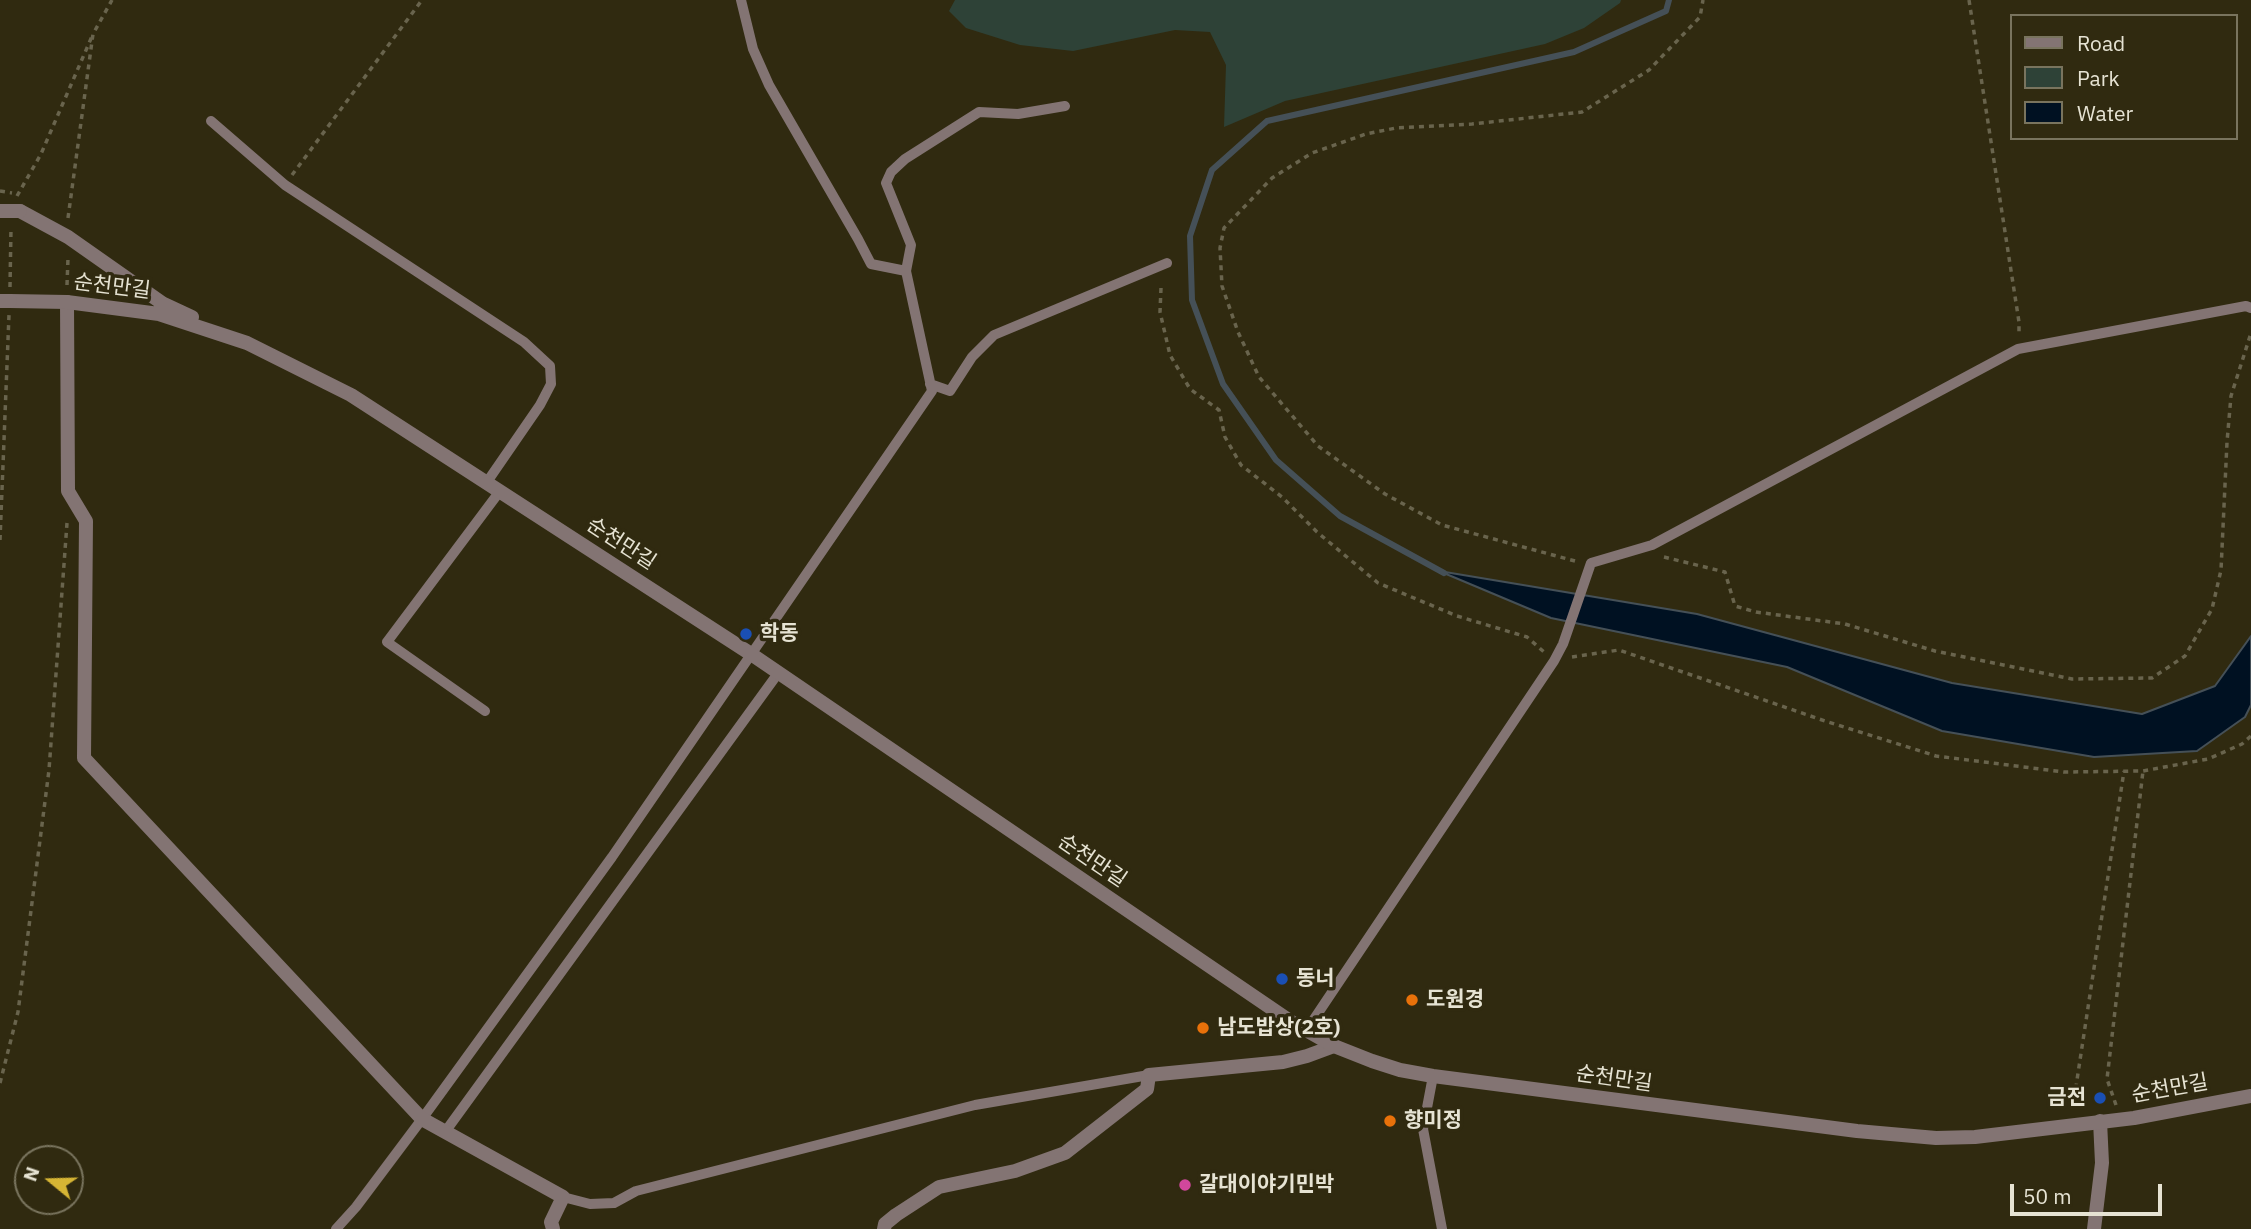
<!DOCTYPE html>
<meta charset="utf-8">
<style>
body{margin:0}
#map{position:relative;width:2251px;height:1229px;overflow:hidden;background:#302a10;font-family:"IBM Plex Sans",sans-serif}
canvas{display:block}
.legend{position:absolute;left:2010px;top:14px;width:228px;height:126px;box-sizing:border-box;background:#302a10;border:2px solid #79745e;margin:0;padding:9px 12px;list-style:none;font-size:21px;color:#e6e3d3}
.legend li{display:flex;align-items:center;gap:14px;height:35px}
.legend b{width:35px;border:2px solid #79745e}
.north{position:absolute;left:14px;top:1145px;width:70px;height:70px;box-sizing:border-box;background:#302a10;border:2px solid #79745e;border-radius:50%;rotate:289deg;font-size:19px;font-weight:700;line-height:28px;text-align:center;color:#e6e3d3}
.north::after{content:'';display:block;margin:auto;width:24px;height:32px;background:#d6b534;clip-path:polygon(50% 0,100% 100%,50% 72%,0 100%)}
.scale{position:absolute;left:2010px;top:1184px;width:152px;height:32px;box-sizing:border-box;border:4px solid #e6e3d3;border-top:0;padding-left:9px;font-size:21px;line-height:24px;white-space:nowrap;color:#e6e3d3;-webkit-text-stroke:5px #302a10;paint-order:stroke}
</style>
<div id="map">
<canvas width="2251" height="1229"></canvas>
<ul class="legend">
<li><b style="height:9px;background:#837473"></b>Road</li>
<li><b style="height:19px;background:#2e4237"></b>Park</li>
<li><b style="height:19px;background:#012"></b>Water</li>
</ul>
<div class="north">N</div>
<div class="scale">50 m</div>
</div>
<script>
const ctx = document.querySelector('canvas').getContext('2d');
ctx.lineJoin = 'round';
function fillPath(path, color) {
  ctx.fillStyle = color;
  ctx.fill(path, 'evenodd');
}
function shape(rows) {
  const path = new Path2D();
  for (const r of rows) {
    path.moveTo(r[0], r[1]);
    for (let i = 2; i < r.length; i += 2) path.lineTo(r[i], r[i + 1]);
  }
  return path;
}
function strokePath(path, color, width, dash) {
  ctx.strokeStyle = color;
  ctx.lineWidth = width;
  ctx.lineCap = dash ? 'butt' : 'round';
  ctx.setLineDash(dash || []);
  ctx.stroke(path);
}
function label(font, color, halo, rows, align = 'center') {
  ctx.font = font + ' "IBM Plex Sans","Noto Sans KR",sans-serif';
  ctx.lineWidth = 7;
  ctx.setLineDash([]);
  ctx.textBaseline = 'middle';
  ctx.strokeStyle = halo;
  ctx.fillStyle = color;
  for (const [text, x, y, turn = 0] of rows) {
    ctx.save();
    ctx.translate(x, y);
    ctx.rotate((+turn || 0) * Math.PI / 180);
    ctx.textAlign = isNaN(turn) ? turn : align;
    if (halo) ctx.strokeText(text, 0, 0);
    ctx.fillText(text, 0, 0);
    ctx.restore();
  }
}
fillPath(shape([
 [955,0,1621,0,1620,3,1584,28,1545,44,1285,101,1224,127,1226,65,1210,32,1175,30,1073,51,1020,45,966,28,949,11]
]), '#2e4237');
const water = shape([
 [1439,571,1697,614,1952,683,2142,714,2215,686,2251,636,2251,705,2245,717,2197,751,2094,757,1942,731,1787,667,1551,618,1439,571]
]);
fillPath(water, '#012');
strokePath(water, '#455057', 2);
strokePath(shape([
 [1444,573,1340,516,1276,460,1223,384,1192,300,1190,236,1212,170,1267,121,1574,52,1666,11,1669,0]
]), '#455057', 6);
strokePath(shape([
 [1969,0,2019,322,2019,333],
 [292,175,422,0],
 [0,191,12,193],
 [17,196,41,154,93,34],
 [68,218,93,34,112,0],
 [67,285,68,258],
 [10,287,11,228],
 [1161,288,1160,312,1170,355,1190,389,1219,410,1225,437,1241,465,1282,497,1317,532,1378,583,1457,616,1527,637,1544,652],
 [0,540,9,315],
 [1664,557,1725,572,1735,606,1756,612,1845,624,1935,651,2072,679,2152,678,2185,656,2212,609,2221,570,2227,442,2231,396,2251,333],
 [1575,561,1442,525,1385,494,1318,446,1259,377,1238,332,1222,286,1220,248,1224,228,1272,178,1312,153,1366,134,1396,128,1472,124,1582,112,1649,70,1700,17,1703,0],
 [1572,657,1619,650,1825,721,1936,756,2064,772,2143,771,2208,759,2242,744,2251,736],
 [0,1083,18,1012,49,770,67,523],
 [2116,1105,2107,1079,2143,771],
 [2078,1108,2075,1093,2124,771]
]), '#69644d', 3.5, [5, 5]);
strokePath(shape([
 [211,121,285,185,524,342,550,366,551,384,540,405,487,482],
 [906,271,911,245,886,183,891,172,905,159,979,112,1018,114,1065,106],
 [930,384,950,391,972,357,994,335,1167,263],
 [485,711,387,642,500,491],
 [1306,1031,1554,661,1563,644,1591,563,1652,545,2018,349,2246,306,2251,308],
 [1433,1076,1423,1129,1442,1229],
 [445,1132,779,672],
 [563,1197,590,1204,614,1203,636,1191,975,1105,1149,1075],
 [336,1229,356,1207,422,1119,612,857,932,391,906,271,871,264,858,239,769,85,753,49,741,0]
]), '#837473', 10);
strokePath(shape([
 [67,302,68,491,86,521,84,758,422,1119,563,1197,551,1222,553,1229],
 [884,1229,885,1224,896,1215,939,1187,1015,1171,1065,1153,1147,1089,1149,1075,1283,1062,1307,1056,1334,1046],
 [2094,1229,2102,1163,2100,1121]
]), '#837473', 14);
strokePath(shape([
 [20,211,68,237,162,303,192,317],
 [10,301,67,302,159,314,247,343,351,395,751,654,1290,1021,1334,1046,1372,1061,1400,1070,1433,1076,1857,1131,1936,1138,1975,1137,2134,1118,2251,1096]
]), '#837473', 14);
strokePath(shape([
 [0,211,20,211],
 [0,301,10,301]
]), '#837473', 14);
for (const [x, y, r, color] of [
 [746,634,7,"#1a4fb4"],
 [1282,979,7,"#1a4fb4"],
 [1412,1000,7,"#e8710a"],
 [1203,1028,7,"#e8710a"],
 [2100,1098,7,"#1a4fb4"],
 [1390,1121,7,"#e8710a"],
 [1185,1185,7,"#d1479c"]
]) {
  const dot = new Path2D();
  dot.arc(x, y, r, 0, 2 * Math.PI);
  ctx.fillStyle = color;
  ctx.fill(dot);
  strokePath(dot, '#302a10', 2.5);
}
label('21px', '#e6e3d3', '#302a10', [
 ["순천만길",112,287,7],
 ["순천만길",621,544,33],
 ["순천만길",1092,861,34],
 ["순천만길",1614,1079,8],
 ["순천만길",2170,1089,-10]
]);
label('bold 21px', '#e6e3d3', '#302a10', [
 ["학동",760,634],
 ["동너",1296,979],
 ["도원경",1426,1000],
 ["남도밥상(2호)",1217,1028],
 ["금전",2086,1098,"right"],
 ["향미정",1404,1121],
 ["갈대이야기민박",1199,1185]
], 'left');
</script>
